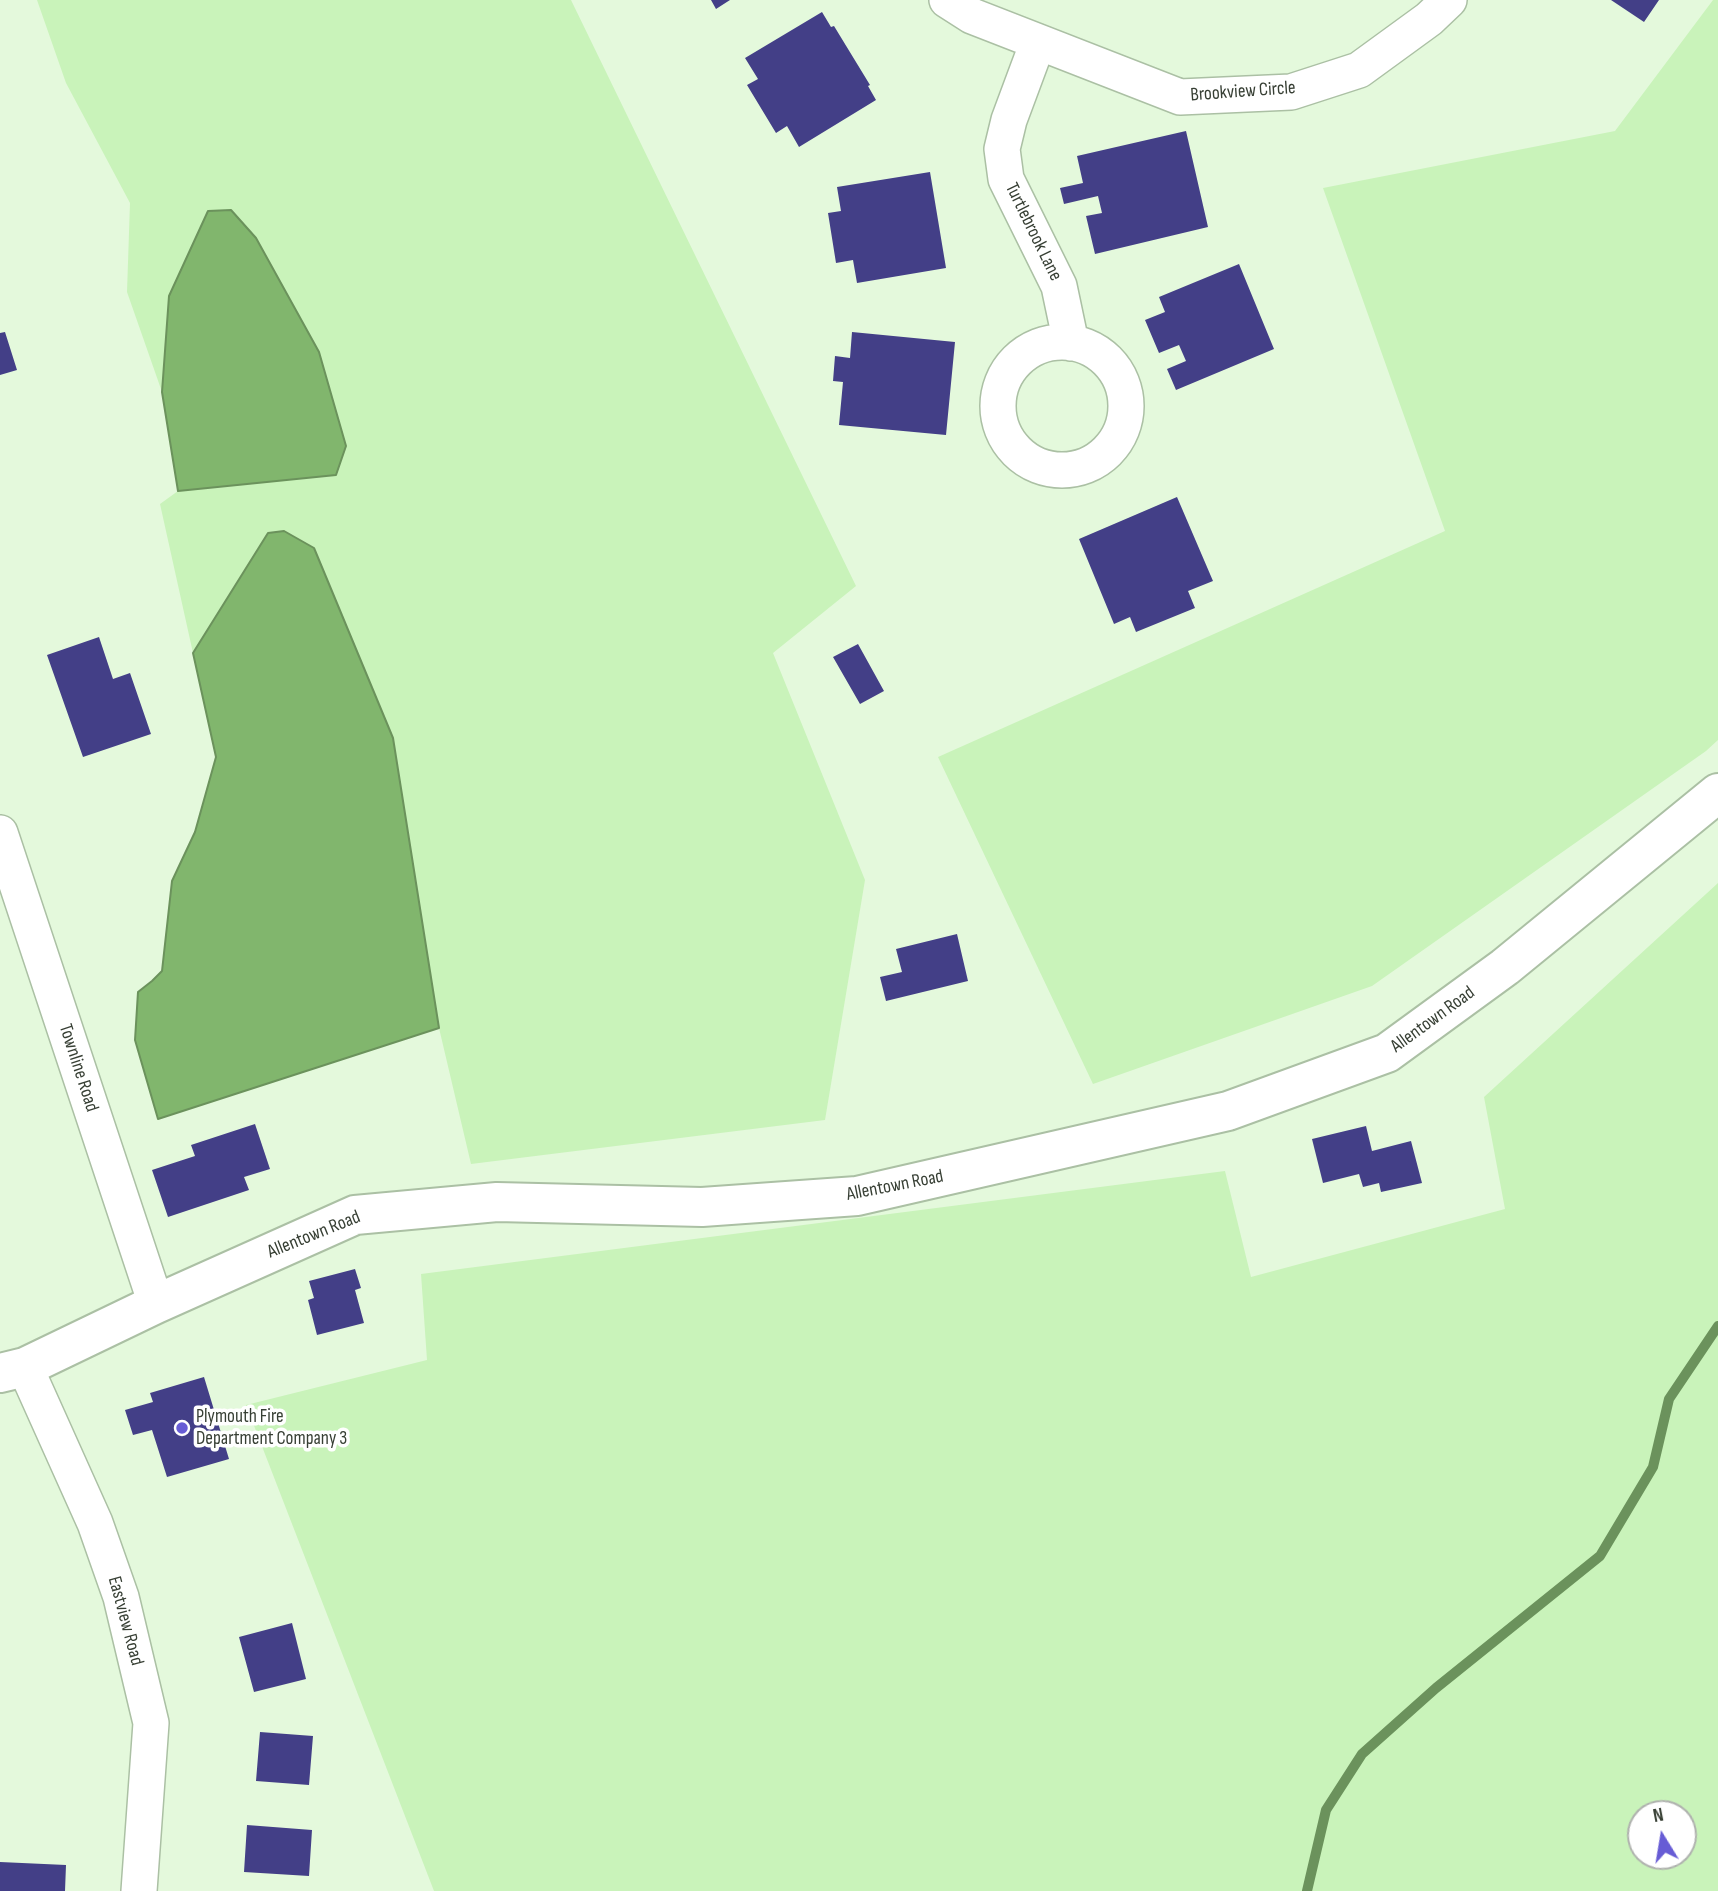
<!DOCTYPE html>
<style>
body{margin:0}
#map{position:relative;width:1718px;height:1891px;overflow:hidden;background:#e4f9dc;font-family:"Sofia Sans Condensed",sans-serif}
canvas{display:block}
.north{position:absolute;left:1627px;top:1800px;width:70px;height:70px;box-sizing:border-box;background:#fff;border:2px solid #afb2ae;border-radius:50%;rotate:349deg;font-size:19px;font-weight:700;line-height:28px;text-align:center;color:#373f34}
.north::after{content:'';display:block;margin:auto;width:24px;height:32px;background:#675cd5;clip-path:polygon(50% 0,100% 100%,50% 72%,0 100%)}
</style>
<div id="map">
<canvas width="1718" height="1891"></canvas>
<div class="north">N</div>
</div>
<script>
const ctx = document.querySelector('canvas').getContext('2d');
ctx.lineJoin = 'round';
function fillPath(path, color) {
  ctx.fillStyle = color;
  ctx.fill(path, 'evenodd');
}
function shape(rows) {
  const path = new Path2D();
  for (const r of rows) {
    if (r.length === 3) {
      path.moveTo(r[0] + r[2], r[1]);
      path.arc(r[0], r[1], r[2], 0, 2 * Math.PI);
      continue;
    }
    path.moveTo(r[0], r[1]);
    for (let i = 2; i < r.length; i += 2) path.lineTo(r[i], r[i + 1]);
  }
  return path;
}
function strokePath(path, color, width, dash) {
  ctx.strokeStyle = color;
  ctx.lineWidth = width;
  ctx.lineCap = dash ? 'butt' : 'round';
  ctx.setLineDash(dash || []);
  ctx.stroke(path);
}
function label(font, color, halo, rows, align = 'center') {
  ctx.font = font + ' "Sofia Sans Condensed",sans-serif';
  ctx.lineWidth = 7;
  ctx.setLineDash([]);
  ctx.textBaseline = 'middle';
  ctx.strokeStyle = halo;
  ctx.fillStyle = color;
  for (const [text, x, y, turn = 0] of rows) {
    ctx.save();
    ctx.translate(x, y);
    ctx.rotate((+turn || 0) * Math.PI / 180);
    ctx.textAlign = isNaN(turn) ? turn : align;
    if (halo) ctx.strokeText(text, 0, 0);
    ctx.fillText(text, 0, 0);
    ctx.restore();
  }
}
fillPath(shape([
 [37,0,571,0,856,586,773,653,865,880,825,1120,471,1164,439,1028,393,738,268,533,193,653,160,504,178,491,336,475,169,296,162,392,127,292,130,203,66,83],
 [1713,0,1718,0,1718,740,1706,751,1372,986,1093,1084,938,757,1445,531,1323,188,1615,131],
 [1718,883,1718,1891,434,1891,246,1405,427,1360,421,1274,1225,1171,1251,1277,1505,1209,1484,1097],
 [1641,1814,1683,1814,1683,1856,1641,1856]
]), '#c9f3ba');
const water = shape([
 [231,210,256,238,319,352,346,446,336,475,178,491,162,392,169,296,208,211,231,210],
 [284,531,314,548,393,738,439,1028,158,1119,135,1040,138,992,152,981,162,971,172,881,195,832,216,757,193,653,268,533,284,531]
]);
fillPath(water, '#81b66d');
strokePath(water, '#6b925c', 2);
strokePath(shape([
 [1307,1891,1326,1810,1362,1754,1436,1688,1600,1556,1653,1467,1669,1399,1718,1326]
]), '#6b925c', 10);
fillPath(shape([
 [711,0,730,0,716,9],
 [1611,0,1659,0,1644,22],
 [822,12,831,27,834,26,870,85,868,86,876,100,799,147,787,126,776,133,747,85,758,79,745,58],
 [1186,131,1208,227,1095,254,1086,216,1102,213,1098,196,1064,204,1060,188,1083,183,1077,156],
 [930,172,946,268,857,283,853,260,836,263,828,213,841,211,837,187],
 [1239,264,1274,349,1176,390,1167,369,1186,361,1179,345,1159,353,1145,320,1165,312,1159,297],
 [5,332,17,370,0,375,0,333],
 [852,332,955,342,946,435,839,425,843,382,833,381,835,356,850,358],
 [1177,497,1213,581,1188,591,1195,608,1136,632,1130,617,1114,624,1079,539],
 [99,637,113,679,130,673,151,734,83,757,47,655],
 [858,644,884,691,860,704,833,657],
 [957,934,968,981,886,1001,880,977,902,972,896,949],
 [255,1124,270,1169,244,1177,249,1190,168,1217,152,1170,195,1156,191,1145],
 [1366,1126,1372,1151,1411,1141,1422,1183,1381,1192,1379,1183,1363,1187,1359,1174,1323,1183,1312,1139],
 [355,1269,361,1288,355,1290,364,1323,317,1335,308,1300,314,1298,309,1281],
 [204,1377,229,1459,167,1477,152,1430,133,1435,125,1410,153,1402,150,1393],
 [292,1623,306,1679,254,1692,239,1637],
 [260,1732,313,1736,309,1785,256,1781],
 [247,1825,312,1830,309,1876,244,1872],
 [0,1862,66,1865,65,1891,0,1891]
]), '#433f87');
const street = shape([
 [947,0,972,16,1180,97,1291,92,1359,70,1429,19,1449,0],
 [1038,42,1009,120,1002,149,1006,179,1059,286,1071,343],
 [1062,406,64],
 [0,833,156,1304],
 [25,1367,95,1523,121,1597,151,1723,139,1891]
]);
const secondary = shape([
 [0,1373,25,1367,156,1304,355,1215,497,1202,702,1207,857,1196,1228,1111,1387,1053,1505,967,1718,793]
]);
strokePath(street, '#abc0a4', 38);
strokePath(secondary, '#abc0a4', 42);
strokePath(street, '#fff', 35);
strokePath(secondary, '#fff', 38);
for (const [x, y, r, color] of [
 [182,1428,7,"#675cd5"]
]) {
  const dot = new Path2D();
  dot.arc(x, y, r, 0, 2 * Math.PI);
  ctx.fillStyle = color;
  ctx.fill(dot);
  strokePath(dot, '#fff', 2.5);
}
label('19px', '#373f34', '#fff', [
 ["Brookview Circle",1243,92,-4],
 ["Turtlebrook Lane",1033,232,64],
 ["Allentown Road",1433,1020,-36],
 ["Townline Road",78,1068,72],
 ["Allentown Road",895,1186,-11],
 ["Allentown Road",314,1235,-22],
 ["Eastview Road",125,1621,75]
]);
label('19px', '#373f34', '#fff', [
 ["Plymouth Fire",196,1417],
 ["Department Company 3",196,1439]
], 'left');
</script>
